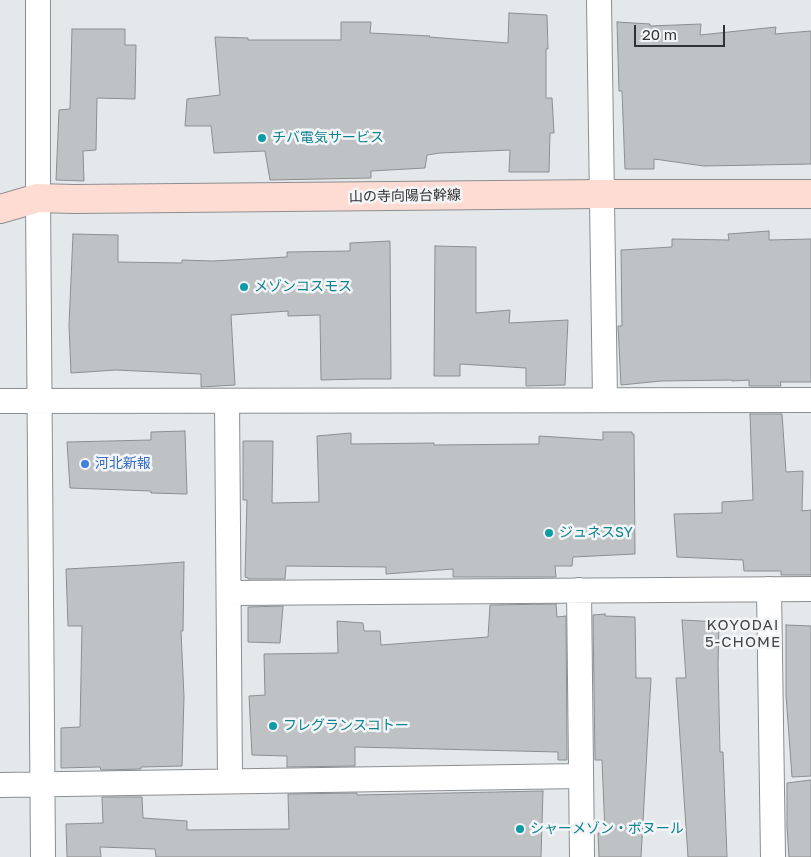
<!DOCTYPE html>
<meta charset="utf-8">
<style>
body{margin:0}
#map{position:relative;width:811px;height:857px;overflow:hidden;background:#e5e8ea;font-family:"Golos Text",sans-serif}
canvas{display:block}
.scale{position:absolute;left:634px;top:25px;width:91px;height:22px;box-sizing:border-box;border:2px solid #313233;border-top:0;padding-left:6px;font-size:15px;line-height:18px;white-space:nowrap;color:#313233;-webkit-text-stroke:4px #f3f5f7;paint-order:stroke}
</style>
<div id="map">
<canvas width="811" height="857"></canvas>
<div class="scale">20 m</div>
</div>
<script>
const ctx = document.querySelector('canvas').getContext('2d');
ctx.lineJoin = 'round';
function fillPath(path, color) {
  ctx.fillStyle = color;
  ctx.fill(path, 'evenodd');
}
function shape(rows) {
  const path = new Path2D();
  for (const r of rows) {
    path.moveTo(r[0], r[1]);
    for (let i = 2; i < r.length; i += 2) path.lineTo(r[i], r[i + 1]);
  }
  return path;
}
function strokePath(path, color, width, dash) {
  ctx.strokeStyle = color;
  ctx.lineWidth = width;
  ctx.lineCap = dash ? 'butt' : 'round';
  ctx.setLineDash(dash || []);
  ctx.stroke(path);
}
function label(font, color, halo, rows, align = 'center') {
  ctx.font = font + ' "Golos Text","Noto Sans JP",sans-serif';
  ctx.lineWidth = 5;
  ctx.setLineDash([]);
  ctx.textBaseline = 'middle';
  ctx.strokeStyle = halo;
  ctx.fillStyle = color;
  for (const [text, x, y, turn = 0] of rows) {
    ctx.save();
    ctx.translate(x, y);
    ctx.rotate((+turn || 0) * Math.PI / 180);
    ctx.textAlign = isNaN(turn) ? turn : align;
    if (halo) ctx.strokeText(text, 0, 0);
    ctx.fillText(text, 0, 0);
    ctx.restore();
  }
}
const building = shape([
 [509,13,547,15,548,49,546,49,546,98,552,98,554,133,550,133,549,172,509,172,510,150,440,153,427,155,425,168,371,171,371,178,270,180,265,151,214,153,211,126,185,126,187,99,220,95,215,37,248,38,248,40,341,40,341,22,371,22,370,33,430,36,429,37,508,43,509,13],
 [617,22,650,24,650,26,701,24,700,35,776,27,775,34,811,31,811,164,704,166,654,159,654,169,625,169,622,91,619,91,617,22],
 [72,29,125,29,125,45,136,45,135,99,97,98,96,150,83,151,84,181,56,180,59,110,70,109,72,29],
 [769,231,769,240,811,239,811,382,780,382,781,386,749,386,749,380,732,381,732,380,661,381,621,385,618,326,622,326,621,250,672,247,672,239,729,240,728,234,769,231],
 [73,234,118,235,118,262,182,263,182,260,213,261,287,257,287,252,350,251,350,243,390,241,391,379,361,379,321,380,320,315,288,316,288,311,231,315,235,385,201,387,201,374,116,370,71,373,69,325,73,234],
 [435,246,476,247,476,313,510,310,509,323,568,320,565,385,526,386,526,368,460,364,460,376,434,376,435,246],
 [750,414,782,414,786,472,803,471,802,511,811,510,811,575,781,575,781,571,744,571,743,560,677,557,674,514,722,513,722,502,753,500,750,414],
 [185,431,187,494,151,493,151,491,70,488,67,442,151,440,151,432,185,431],
 [603,432,632,432,632,434,634,434,635,554,573,557,572,566,555,566,556,577,453,577,453,569,386,574,386,567,286,566,285,579,248,579,248,578,245,577,247,500,243,500,243,441,273,441,272,503,319,502,317,436,351,433,351,444,434,443,434,445,539,444,539,436,603,440,603,432],
 [184,562,183,631,181,631,184,697,182,766,141,767,141,769,101,770,100,767,61,768,61,728,80,727,82,626,68,626,66,569,142,565,184,562],
 [556,604,557,617,566,616,567,760,558,760,558,752,355,747,355,766,287,767,287,756,252,755,249,696,265,695,264,654,338,653,337,621,363,623,364,631,380,631,381,645,488,637,490,605,556,604],
 [283,606,280,643,248,642,248,607,283,606],
 [605,614,605,616,635,617,636,678,651,678,641,857,599,857,598,833,605,833,602,760,595,760,593,615,605,614],
 [682,620,719,622,718,664,720,752,723,752,727,857,688,857,676,678,686,678,682,620],
 [786,625,811,626,811,776,792,777,786,695,786,625],
 [811,780,811,857,789,857,787,827,787,783,811,780],
 [543,791,541,857,156,857,155,849,100,847,101,857,67,857,66,824,103,823,102,797,142,797,143,818,187,821,187,830,289,829,288,794,357,793,357,795,543,791]
]);
fillPath(building, '#bfc2c4');
strokePath(building, '#8c8f90', 1);
const street = shape([
 [38,0,38,198,43,857],
 [599,0,605,400],
 [0,401,811,400],
 [227,401,230,781],
 [769,589,773,857],
 [579,590,582,857],
 [229,593,811,589],
 [0,785,581,776]
]);
const secondary = shape([
 [0,209,38,198,74,199,602,194,811,194]
]);
strokePath(street, '#8b8e90', 26);
strokePath(secondary, '#8b8e90', 30);
strokePath(street, '#fff', 24);
strokePath(secondary, '#fedcd3', 28);
for (const [x, y, r, color] of [
 [262,138,5,"#0f9aa8"],
 [244,287,5,"#0f9aa8"],
 [85,464,5,"#3f7fe0"],
 [549,533,5,"#0f9aa8"],
 [273,726,5,"#0f9aa8"],
 [520,829,5,"#0f9aa8"]
]) {
  const dot = new Path2D();
  dot.arc(x, y, r, 0, 2 * Math.PI);
  ctx.fillStyle = color;
  ctx.fill(dot);
  strokePath(dot, '#f3f5f7', 2);
}
label('14px', '#0d838f', '#f3f5f7', [
 ["チバ電気サービス",272,138],
 ["メゾンコスモス",254,287],
 ["ジュネスSY",559,533],
 ["フレグランスコトー",283,726],
 ["シャーメゾン・ボヌール",530,829]
], 'left');
label('14px', '#313233', '#f3f5f7', [
 ["山の寺向陽台幹線",405,196,-1]
]);
label('14px', '#366cbe', '#f3f5f7', [
 ["河北新報",95,464]
], 'left');
ctx.letterSpacing = '1px';
label('15px', '#434546', '#f3f5f7', [
 ["KOYODAI",743,625],
 ["5-CHOME",743,642]
]);
ctx.letterSpacing = '0px';
</script>
